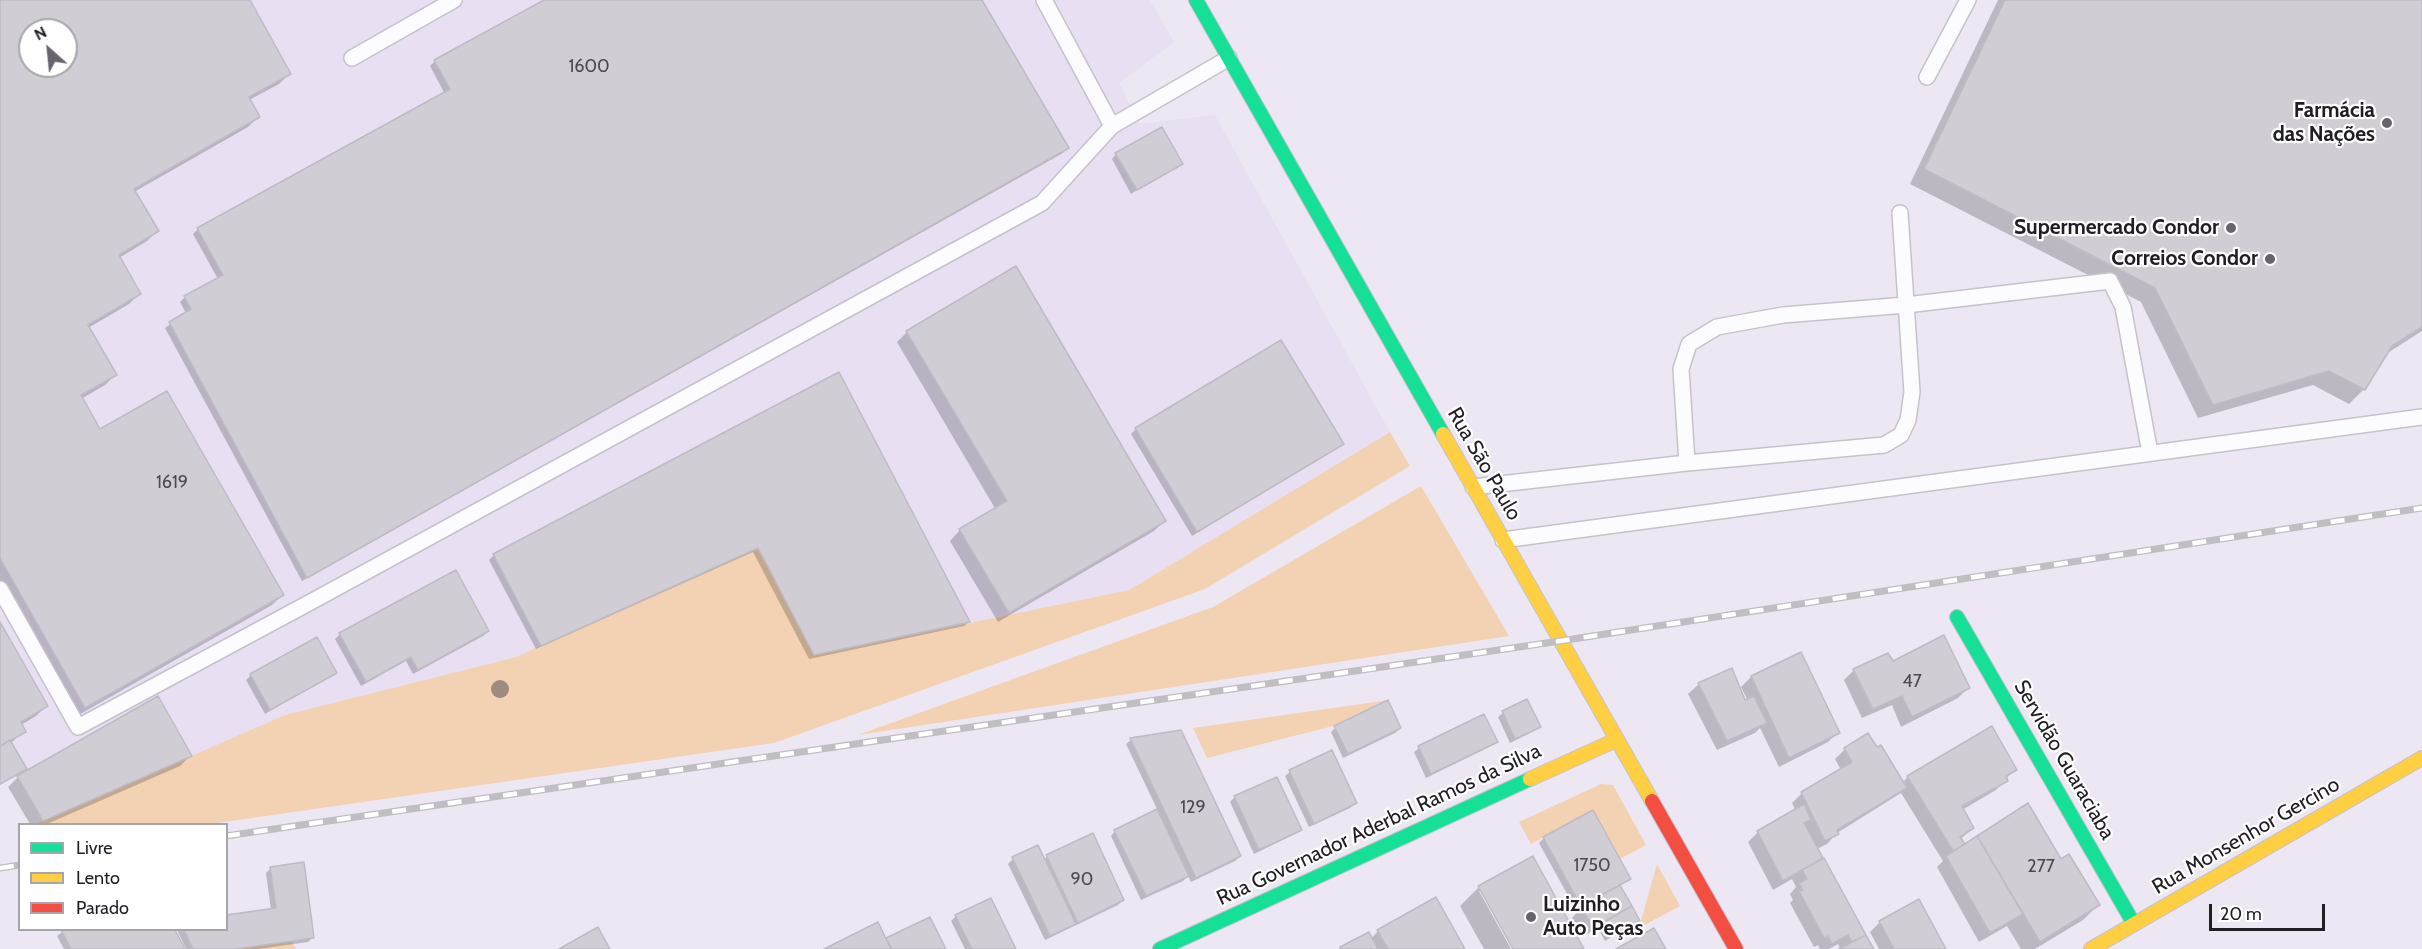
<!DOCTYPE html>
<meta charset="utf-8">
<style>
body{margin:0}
#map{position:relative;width:2422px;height:949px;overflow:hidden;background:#ece7f2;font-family:Cabin,sans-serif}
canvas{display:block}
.legend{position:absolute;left:18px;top:823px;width:210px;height:108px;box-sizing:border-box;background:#fff;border:2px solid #a6a5a8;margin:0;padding:8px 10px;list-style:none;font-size:18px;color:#211d25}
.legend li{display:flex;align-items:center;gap:12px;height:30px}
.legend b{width:30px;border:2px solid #a6a5a8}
.north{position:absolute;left:18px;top:18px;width:60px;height:60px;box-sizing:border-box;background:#fff;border:2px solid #a6a5a8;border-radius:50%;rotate:333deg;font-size:16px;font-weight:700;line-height:24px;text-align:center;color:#211d25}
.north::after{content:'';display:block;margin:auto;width:21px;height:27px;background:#68646d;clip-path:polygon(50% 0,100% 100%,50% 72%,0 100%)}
.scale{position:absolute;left:2209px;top:904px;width:116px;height:27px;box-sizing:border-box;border:3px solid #211d25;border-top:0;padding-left:8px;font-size:18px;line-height:21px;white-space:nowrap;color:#211d25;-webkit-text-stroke:4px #fff;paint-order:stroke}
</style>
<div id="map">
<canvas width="2422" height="949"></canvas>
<ul class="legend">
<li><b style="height:8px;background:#16e098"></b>Livre</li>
<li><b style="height:8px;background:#ffcf43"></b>Lento</li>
<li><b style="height:8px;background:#f24e42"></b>Parado</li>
</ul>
<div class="north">N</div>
<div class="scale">20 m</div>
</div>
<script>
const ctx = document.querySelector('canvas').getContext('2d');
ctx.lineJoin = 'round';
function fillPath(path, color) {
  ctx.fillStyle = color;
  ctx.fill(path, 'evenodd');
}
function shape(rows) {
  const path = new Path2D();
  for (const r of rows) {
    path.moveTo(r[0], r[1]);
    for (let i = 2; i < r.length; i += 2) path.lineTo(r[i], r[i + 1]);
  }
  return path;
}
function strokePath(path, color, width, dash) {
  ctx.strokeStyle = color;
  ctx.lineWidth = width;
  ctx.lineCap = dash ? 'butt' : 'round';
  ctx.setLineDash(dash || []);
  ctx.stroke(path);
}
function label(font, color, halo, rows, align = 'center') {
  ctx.font = font + ' Cabin,sans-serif';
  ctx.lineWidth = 4.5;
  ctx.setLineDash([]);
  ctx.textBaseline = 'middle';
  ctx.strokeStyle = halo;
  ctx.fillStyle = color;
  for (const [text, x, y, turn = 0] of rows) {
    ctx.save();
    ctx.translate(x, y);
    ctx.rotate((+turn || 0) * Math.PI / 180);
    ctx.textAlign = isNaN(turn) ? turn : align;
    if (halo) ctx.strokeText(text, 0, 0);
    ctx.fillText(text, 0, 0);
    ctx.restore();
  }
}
fillPath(shape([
 [0,0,1150,0,1174,42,1119,83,1140,124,1215,115,1390,432,1129,590,814,655,758,549,516,657,285,715,43,821,18,776,0,785],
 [30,30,66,30,66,66,30,66]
]), '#e8dff3');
fillPath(shape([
 [1390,432,1410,466,1205,589,774,743,210,824,35,824,285,715,516,657,758,548,815,655,1129,590],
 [1421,486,1509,636,858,735,1213,607],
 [1389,700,1333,726,1207,758,1193,728],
 [1601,784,1613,785,1646,845,1620,859,1593,810,1531,844,1519,822],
 [1657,864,1680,906,1639,928],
 [291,941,296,949,235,949]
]), '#f3d2b3');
fillPath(shape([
 [0,0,248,0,289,74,279,84,249,100,258,117,248,127,134,192,157,231,147,241,119,258,139,294,129,304,88,328,115,375,105,385,81,399,99,431,282,595,272,605,75,717,0,586],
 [30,30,66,30,66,66,30,66],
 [547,0,980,0,1067,148,1063,153,302,581,165,328,186,313,180,302,185,297,218,279,193,234,198,229,445,94,430,66,435,61],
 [1998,0,2422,0,2422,331,2386,354,2364,389,2349,404,2313,385,2198,418,2141,302,1910,184],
 [1116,154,1181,163,1131,194,1112,159],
 [907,332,1164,521,1154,531,998,622,950,541,960,530,996,510,897,342],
 [838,374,969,622,964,626,809,659,753,552,536,649,489,560,494,555],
 [1136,429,1342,444,1192,536,1131,434],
 [0,625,46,706,36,716,21,725,24,731,11,743,25,768,0,785],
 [488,631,483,636,413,674,406,661,361,686,335,639,340,634],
 [1801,654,1838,732,1828,742,1779,767,1760,728,1755,733,1717,750,1688,694,1699,684,1744,702,1748,701,1741,687,1751,677],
 [1892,663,1968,688,1958,698,1901,727,1892,705,1862,718,1844,680,1854,670],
 [335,672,265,714,246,680,251,675],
 [1527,701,1539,727,1534,731,1510,743,1498,717,1503,713],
 [1335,728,1400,728,1395,733,1343,758,1331,732],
 [1992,728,2015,769,1996,790,1962,810,1972,828,1960,840,1964,846,1979,837,2060,861,2098,905,2083,920,2035,949,2021,949,2007,926,1979,942,1937,867,1943,861,1901,793,1837,833,1827,844,1817,849,1873,949,1840,949,1838,944,1829,949,1820,949,1818,945,1814,947,1790,903,1793,900,1790,894,1796,887,1792,879,1773,890,1748,842,1758,832,1796,811,1792,803,1802,793,1841,770,1835,759,1845,749,1902,783,1908,777],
 [1131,740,1240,856,1235,861,1191,882,1188,876,1183,881,1141,900,1111,836,1115,831,1158,811,1126,744],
 [1496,741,1491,746,1426,778,1414,752,1419,748],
 [190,756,180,766,47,824,30,824,8,787,18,777],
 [1290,772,1355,803,1350,808,1309,827,1285,776],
 [1276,779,1300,830,1295,834,1254,854,1230,802,1234,798],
 [1544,838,1629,879,1619,887,1638,921,1605,941,1598,928,1582,937,1572,918,1577,912,1539,843],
 [1047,857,1123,900,1118,905,1045,940,1008,864,1013,859,1043,860],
 [271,868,313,937,308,942,259,949,186,949,177,930,226,930,271,910,266,873],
 [1479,887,1582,949,1515,949,1483,891,1479,891,1511,949,1484,949,1460,906],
 [956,916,1014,949,965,949,951,921],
 [1880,922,1945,949,1879,949,1870,932],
 [65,930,173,930,183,949,64,949,57,936],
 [1378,931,1463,949,1340,949,1369,934,1371,939]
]), '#0003');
const building = shape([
 [0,0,250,0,291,74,249,97,260,117,134,189,159,231,119,255,141,294,88,325,117,375,81,395,100,429,167,391,284,595,85,708,0,558,0,0],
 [30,30,66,30,66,66,30,66,30,30],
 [544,0,982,0,1069,148,307,578,169,322,191,309,184,296,223,275,197,228,450,89,434,60,544,0],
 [2005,0,2422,0,2422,327,2392,346,2365,390,2329,371,2213,405,2155,288,1924,169,2005,0],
 [1162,127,1183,164,1137,190,1115,153,1162,127],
 [1016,266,1166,521,1009,613,959,529,1007,501,906,331,1016,266],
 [1281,340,1344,444,1197,532,1135,428,1281,340],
 [839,372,970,622,814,655,758,548,541,646,493,554,839,372],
 [456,570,489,631,418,670,411,657,366,682,339,633,456,570],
 [0,622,48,706,21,722,26,732,0,746,0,622],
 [1944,635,1970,688,1912,717,1902,696,1873,709,1853,669,1888,653,1893,661,1944,635],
 [317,637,337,673,270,710,250,674,317,637],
 [1801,652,1840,733,1789,758,1751,676,1801,652],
 [1732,668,1745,700,1754,696,1767,723,1727,741,1698,683,1732,668],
 [158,696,192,756,43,821,17,776,158,696],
 [1527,699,1541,727,1515,739,1502,711,1527,699],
 [1388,700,1401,728,1348,754,1334,726,1388,700],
 [1484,714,1498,742,1431,774,1418,746,1484,714],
 [1992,726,2017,770,2006,776,2008,781,1962,806,1974,828,1960,837,1965,844,1953,851,1907,776,1992,726],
 [1181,730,1241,856,1196,878,1130,738,1181,730],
 [1868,733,1877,747,1881,745,1907,788,1837,830,1839,834,1825,841,1801,792,1852,762,1844,748,1868,733],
 [10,740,27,769,0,784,0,746,10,740],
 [1332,750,1357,803,1314,824,1289,770,1332,750],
 [1277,777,1302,830,1259,850,1234,796,1277,777],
 [2028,803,2061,859,2069,854,2100,905,2040,942,1977,836,2028,803],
 [1804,804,1811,820,1804,823,1823,858,1783,881,1757,831,1804,804],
 [1157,809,1189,876,1146,896,1114,830,1157,809],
 [1593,810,1631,879,1581,906,1543,837,1593,810],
 [1093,833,1124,900,1078,923,1046,855,1093,833],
 [1977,836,2023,914,1990,933,1946,856,1977,836],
 [1038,845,1076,924,1050,936,1012,857,1038,845],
 [1533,856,1584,949,1513,949,1478,886,1533,856],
 [1824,858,1866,935,1852,942,1848,935,1832,944,1828,936,1824,938,1799,891,1803,890,1799,883,1807,879,1802,870,1824,858],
 [304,862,314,938,235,949,193,949,184,930,226,930,226,915,276,908,270,867,304,862],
 [1620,885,1632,906,1593,928,1581,906,1620,885],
 [1436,897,1465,949,1388,949,1377,930,1436,897],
 [991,898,1016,949,972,949,955,915,991,898],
 [1919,899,1946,949,1894,949,1879,921,1919,899],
 [1632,906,1640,921,1610,937,1602,923,1632,906],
 [930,917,946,949,892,949,886,938,930,917],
 [878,922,891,949,824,949,878,922],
 [598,927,610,949,559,949,598,927],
 [1654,928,1666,949,1616,949,1654,928],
 [61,930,175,930,185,949,71,949,61,930],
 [1369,932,1378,949,1340,949,1340,947,1369,932],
 [1866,935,1874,949,1839,949,1852,942,1866,935]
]);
fillPath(building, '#d0cdd5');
strokePath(building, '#bfbac4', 1.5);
const lane = shape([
 [1044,0,1112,126],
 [352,58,454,0],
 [1927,77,1968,0],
 [1687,463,1681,369,1689,344,1717,327,1783,315,1906,305,2110,281,2123,307,2150,453],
 [1473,487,1687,463,1884,445,1901,435,1908,420,1912,392,1900,213],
 [1503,540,2422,417],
 [0,589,78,727,307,604,1042,203,1112,126,1229,58]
]);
const fast = shape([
 [1196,0,1443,434],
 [1957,617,2134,924],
 [1160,949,1530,779]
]);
const slow = shape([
 [1443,434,1652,801],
 [1530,779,1616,740],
 [2091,949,2422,758]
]);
const jam = shape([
 [1652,801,1736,949]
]);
strokePath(lane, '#c6c2cb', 18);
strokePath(fast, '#c6c2cb', 16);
strokePath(slow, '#c6c2cb', 16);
strokePath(jam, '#c6c2cb', 16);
strokePath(lane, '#fcfbfd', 15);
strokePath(fast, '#16e098', 14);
strokePath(slow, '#ffcf43', 14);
strokePath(jam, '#f24e42', 14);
const rail = shape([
 [226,836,1560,641,2422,508],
 [0,868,20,865]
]);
strokePath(rail, '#c0bec2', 7);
strokePath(rail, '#fff', 4.5, [14]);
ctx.fillStyle = '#9c8b7e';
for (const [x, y] of [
 [500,689]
]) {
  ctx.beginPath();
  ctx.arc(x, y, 9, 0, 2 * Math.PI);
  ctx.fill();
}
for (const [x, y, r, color] of [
 [2387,123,6,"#68646d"],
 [2231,228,6,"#68646d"],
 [2270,259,6,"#68646d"],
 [1531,917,6,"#68646d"]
]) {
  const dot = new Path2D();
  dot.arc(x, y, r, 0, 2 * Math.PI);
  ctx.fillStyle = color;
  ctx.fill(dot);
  strokePath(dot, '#fff', 2);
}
label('18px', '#4d4951', null, [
 ["1600",589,67],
 ["1619",172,483],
 ["47",1912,682],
 ["129",1193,808],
 ["1750",1592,866],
 ["277",2041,867],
 ["90",1082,880]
]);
label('bold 21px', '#211d25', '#fff', [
 ["Farmácia",2375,111],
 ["das Nações",2375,135],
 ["Supermercado Condor",2219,228],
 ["Correios Condor",2258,259],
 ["Luizinho",1543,905,"left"],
 ["Auto Peças",1543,929,"left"]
], 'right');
label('21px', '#211d25', '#fff', [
 ["Rua São Paulo",1484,464,60],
 ["Servidão Guaraciaba",2064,760,60],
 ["Rua Governador Aderbal Ramos da Silva",1379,825,-25],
 ["Rua Monsenhor Gercino",2246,836,-30]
]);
</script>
